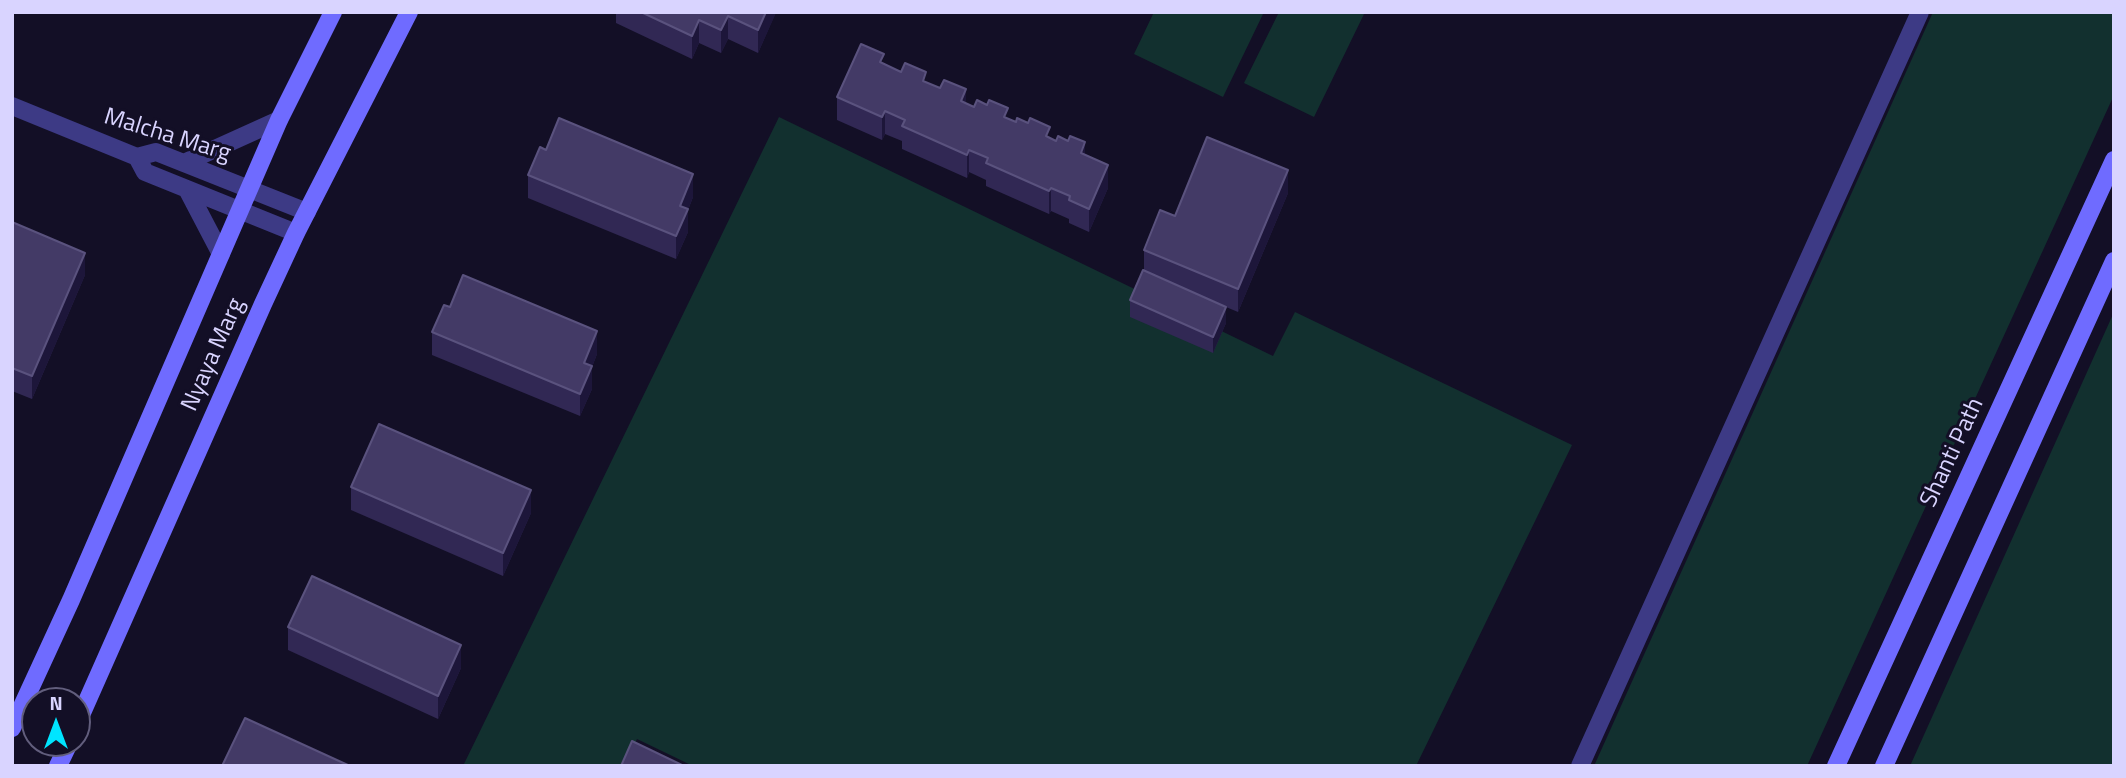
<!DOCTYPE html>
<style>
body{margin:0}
#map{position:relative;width:2126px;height:778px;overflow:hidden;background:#130f26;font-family:"Titillium Web",sans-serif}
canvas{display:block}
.frame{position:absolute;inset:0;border:14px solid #d9d4ff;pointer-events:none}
.north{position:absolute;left:21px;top:687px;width:70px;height:70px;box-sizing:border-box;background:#130f26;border:2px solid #625e7d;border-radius:50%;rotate:0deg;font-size:19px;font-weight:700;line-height:28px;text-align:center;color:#d9d4ff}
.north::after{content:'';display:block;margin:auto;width:24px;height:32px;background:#00e5ff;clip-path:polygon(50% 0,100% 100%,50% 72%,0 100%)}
</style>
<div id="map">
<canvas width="2126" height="778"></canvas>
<div class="frame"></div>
<div class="north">N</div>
</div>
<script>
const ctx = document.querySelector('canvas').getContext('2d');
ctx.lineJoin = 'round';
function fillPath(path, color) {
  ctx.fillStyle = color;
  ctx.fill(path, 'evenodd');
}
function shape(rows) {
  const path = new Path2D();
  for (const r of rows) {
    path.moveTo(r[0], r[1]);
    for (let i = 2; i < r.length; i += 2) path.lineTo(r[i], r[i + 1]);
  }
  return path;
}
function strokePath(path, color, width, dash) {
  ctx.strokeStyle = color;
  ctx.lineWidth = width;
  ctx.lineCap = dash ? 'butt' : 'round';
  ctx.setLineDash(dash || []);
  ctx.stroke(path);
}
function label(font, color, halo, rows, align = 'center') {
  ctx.font = font + ' "Titillium Web",sans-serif';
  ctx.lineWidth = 6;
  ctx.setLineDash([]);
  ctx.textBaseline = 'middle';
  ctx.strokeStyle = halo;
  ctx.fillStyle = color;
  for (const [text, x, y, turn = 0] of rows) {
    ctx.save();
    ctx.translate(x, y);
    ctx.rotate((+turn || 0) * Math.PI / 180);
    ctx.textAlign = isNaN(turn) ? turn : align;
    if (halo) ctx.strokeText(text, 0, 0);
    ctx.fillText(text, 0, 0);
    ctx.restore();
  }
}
fillPath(shape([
 [1154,12,1264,12,1223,97,1134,54],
 [1279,12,1365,12,1314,117,1244,83],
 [1933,12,2114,12,2114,95,1807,766,1594,766],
 [779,117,1273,356,1295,312,1572,445,1416,766,693,766,637,739,624,766,463,766],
 [2114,312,2114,766,1910,766]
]), '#12302f');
strokePath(shape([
 [12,106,137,157,156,152,307,212],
 [137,157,145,172,296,233],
 [184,163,279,120],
 [187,189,221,254],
 [1580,766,1920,12]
]), '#3d3a85', 18);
strokePath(shape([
 [77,724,263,304,296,233,409,12],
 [12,728,71,600,279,120,333,12],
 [58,766,69,743],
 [1836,766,2114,160],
 [1884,766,2114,261]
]), '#6f6bff', 18);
fillPath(shape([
 [616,12,776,12,758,53,728,39,721,53,699,43,692,59,616,23],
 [884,64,926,82,974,107,1008,119,1085,155,1108,188,1089,232,1069,223,1069,219,1051,211,1049,214,986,186,986,180,969,172,967,178,902,149,902,141,885,134,882,140,837,120,837,97],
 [546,150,693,197,688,210,688,232,676,259,528,198,528,175],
 [1288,193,1238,312,1226,307,1226,323,1213,353,1130,317,1130,300,1144,270,1144,250,1175,216],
 [12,222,85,275,32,399,12,391],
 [432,332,597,354,592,367,592,389,580,416,432,355],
 [351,487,531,513,503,576,351,510],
 [288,627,461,668,438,719,288,650]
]), '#312854');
fillPath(shape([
 [766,12,776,13,758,53,758,30],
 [728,16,728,39,721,53,721,30],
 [699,20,699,43,692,59,692,36],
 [966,89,966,112,961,101],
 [885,111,885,134,882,140,882,117],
 [1085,142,1085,165,1081,153],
 [969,150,969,172,967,178,967,155],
 [1108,165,1108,188,1089,232,1089,209],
 [1288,170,1288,193,1238,312,1238,289],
 [693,174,693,197,688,210,688,232,676,259,676,236,680,206],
 [1051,188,1051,211,1049,214,1049,191],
 [85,253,85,275,32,399,32,376],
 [1226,307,1226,323,1213,353,1213,337],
 [597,331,597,354,592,367,592,389,580,416,580,394,584,363],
 [531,490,531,513,503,576,503,553],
 [461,645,461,668,438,719,438,696]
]), '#1d163a');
const building = shape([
 [641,12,766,12,758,30,728,16,721,30,699,20,692,36,641,12],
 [861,44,884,54,880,62,901,72,905,63,926,72,923,81,940,88,944,80,966,89,961,101,974,107,977,100,987,105,989,100,1008,108,1004,117,1016,122,1017,118,1028,123,1030,118,1050,127,1046,136,1056,141,1058,136,1068,141,1070,136,1085,142,1081,153,1108,165,1089,209,1069,200,1070,196,1051,188,1049,191,986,163,988,158,969,150,967,155,902,126,905,120,885,111,882,117,837,97,861,44],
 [559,118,693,174,680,206,688,209,676,236,528,175,540,147,546,150,559,118],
 [1207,137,1288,170,1238,289,1144,250,1160,210,1175,216,1207,137],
 [12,222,85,253,32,376,12,368,12,222],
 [1143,270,1226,307,1213,337,1130,300,1143,270],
 [463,275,597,331,584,363,592,366,580,394,432,332,444,305,450,307,463,275],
 [379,424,531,490,503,553,351,487,379,424],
 [312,576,461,645,438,696,288,627,312,576],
 [245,718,350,766,222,766,245,718],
 [632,741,684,766,621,766,632,741]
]);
fillPath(building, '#433a66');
strokePath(building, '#5a527e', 2);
label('24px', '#d9d4ff', '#130f26', [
 ["Malcha Marg",167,136,17],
 ["Nyaya Marg",214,355,-66],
 ["Shanti Path",1953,453,-65]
]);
</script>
